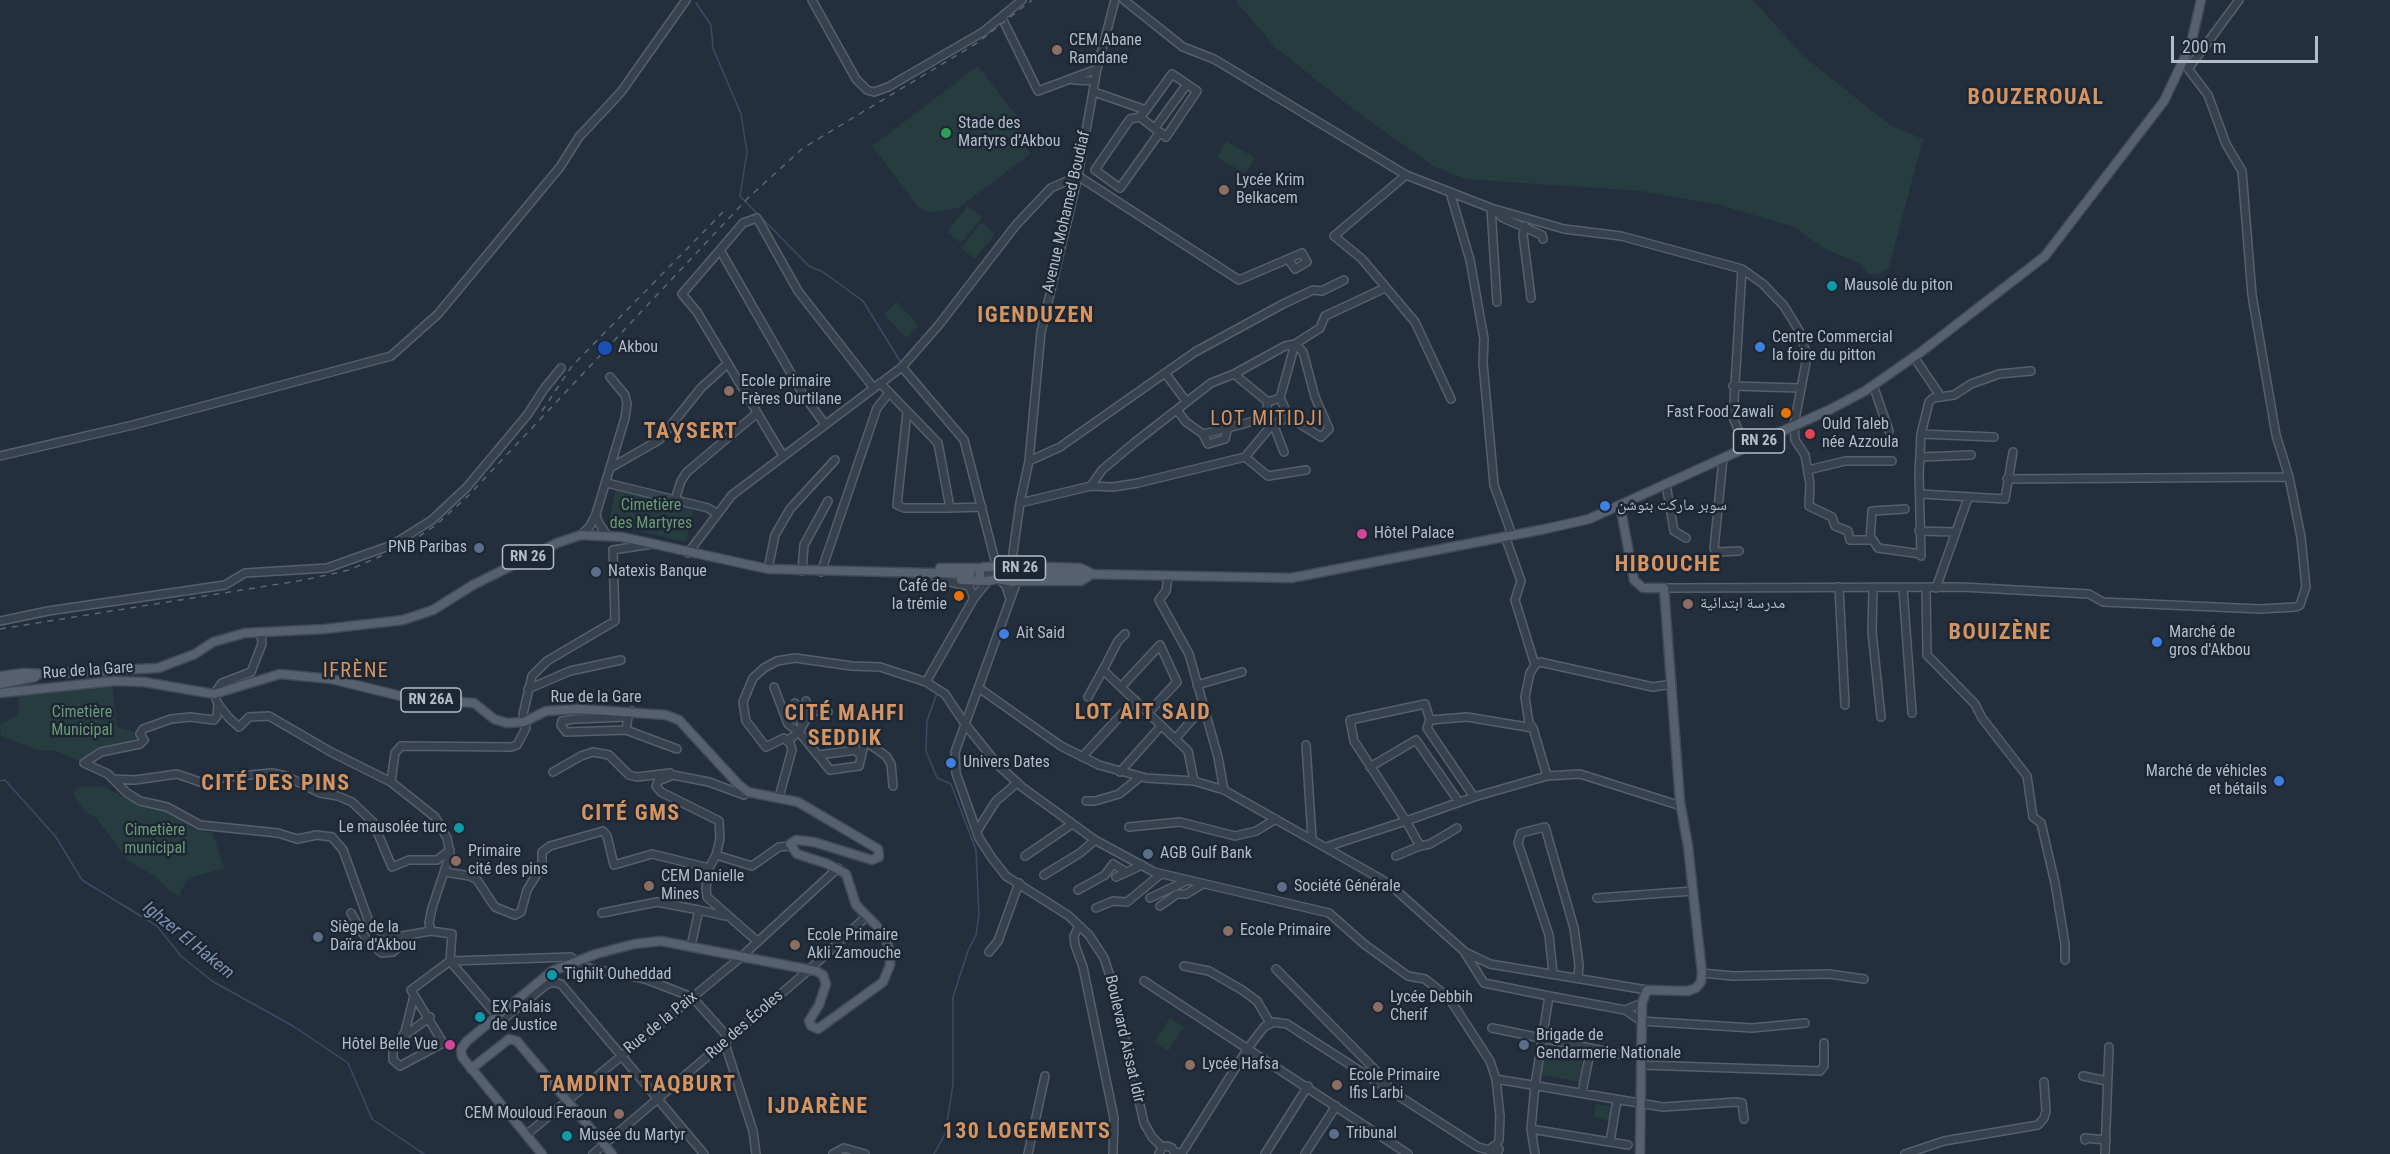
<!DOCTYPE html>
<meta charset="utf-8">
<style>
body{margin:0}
#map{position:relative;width:2390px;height:1154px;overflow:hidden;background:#242f3e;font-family:"Roboto Condensed",sans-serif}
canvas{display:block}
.scale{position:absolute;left:2171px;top:36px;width:147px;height:27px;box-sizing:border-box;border:3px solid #b4bcc9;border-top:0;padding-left:8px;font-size:18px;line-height:21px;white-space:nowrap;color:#b4bcc9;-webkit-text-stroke:4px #1d2633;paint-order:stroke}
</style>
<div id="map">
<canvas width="2390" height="1154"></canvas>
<div class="scale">200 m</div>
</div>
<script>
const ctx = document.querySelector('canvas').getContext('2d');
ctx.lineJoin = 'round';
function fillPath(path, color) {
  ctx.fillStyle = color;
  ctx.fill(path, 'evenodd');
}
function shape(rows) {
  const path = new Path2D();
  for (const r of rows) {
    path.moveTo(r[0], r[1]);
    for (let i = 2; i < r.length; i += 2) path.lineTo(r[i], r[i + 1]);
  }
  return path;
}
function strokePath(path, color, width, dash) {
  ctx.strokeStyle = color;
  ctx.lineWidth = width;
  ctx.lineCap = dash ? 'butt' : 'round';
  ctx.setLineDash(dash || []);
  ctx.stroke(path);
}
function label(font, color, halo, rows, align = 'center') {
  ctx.font = font + ' "Roboto Condensed","Noto Naskh Arabic",sans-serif';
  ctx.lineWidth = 5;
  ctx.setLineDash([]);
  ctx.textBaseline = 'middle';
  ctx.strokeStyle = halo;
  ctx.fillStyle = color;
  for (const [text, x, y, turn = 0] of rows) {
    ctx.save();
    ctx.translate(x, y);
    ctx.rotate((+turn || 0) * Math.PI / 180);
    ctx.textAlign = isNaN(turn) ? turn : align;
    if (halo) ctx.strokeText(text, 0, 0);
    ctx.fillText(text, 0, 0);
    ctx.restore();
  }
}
fillPath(shape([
 [1235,0,1753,0,1802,55,1890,125,1923,139,1889,267,1881,273,1869,274,1859,263,1825,249,1794,227,1720,205,1641,191,1465,179,1433,166,1353,109,1275,47],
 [978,66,1020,120,1022,141,1030,154,958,208,931,213,920,209,872,146],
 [1226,141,1255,158,1245,174,1217,157],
 [968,206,982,217,961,243,947,232],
 [981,223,995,234,975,259,961,248],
 [897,302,919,326,906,338,884,314],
 [616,489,694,507,686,542,609,524],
 [112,684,117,727,134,732,136,743,83,762,56,751,37,750,1,736,0,725,19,714,18,695],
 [92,786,104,787,139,805,164,810,193,828,213,833,224,868,193,877,185,883,179,896,170,891,156,877,126,859,96,817,86,812,73,794,76,788],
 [1170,1018,1184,1027,1168,1051,1154,1042],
 [1545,1050,1584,1057,1579,1082,1541,1075],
 [1596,1104,1613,1107,1610,1121,1593,1117]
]), '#263c3f');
strokePath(shape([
 [696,3,711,25,713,48,741,114,747,152,740,196,809,266,823,272,863,301,900,361],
 [0,781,5,780,56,837,82,880,157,926,181,956,212,981,293,1026,348,1063,372,1119,424,1154],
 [934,1154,945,1134,953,1085,953,997,968,951,976,935,979,914,976,850,951,784,937,778,926,751,927,721,937,693]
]), '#394c67', 1.5);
strokePath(shape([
 [974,574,1027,573]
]), '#3a4453', 8, [8, 4]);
const minor = shape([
 [812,0,856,79,867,90,874,92,888,87,983,32,1022,0],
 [1124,0,1183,47,1214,59,1406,175,1491,208,1564,229,1621,236,1742,269,1763,284,1784,306,1800,332,1807,357,1794,425,1795,440,1805,455,1810,484,1809,506,1832,517,1835,526,1848,531,1850,540,1873,540,1878,548,1921,554],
 [1002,18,1038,91,1097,69],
 [2188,69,2239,0],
 [1074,80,1095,81],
 [1094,92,1146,110,1172,74,1197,91,1166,137,1160,132,1120,188,1095,170,1130,119,1140,117,1146,110],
 [1140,117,1158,131],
 [1155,128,1187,84],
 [1406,175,1334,236,1362,259,1415,322,1451,399],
 [1450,192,1470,260,1484,339,1483,363,1494,485,1512,535],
 [1491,208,1497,302],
 [1493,209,1503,218,1542,235,1543,239],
 [1525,226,1523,235,1531,298],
 [720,250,743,223,757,218,798,291,873,387],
 [1742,269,1733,417,1745,447],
 [1914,357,1941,397],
 [902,367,964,440,997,568],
 [1165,373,1186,401],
 [1234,374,1268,402],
 [880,383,938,443,950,508,982,507],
 [1873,385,1889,431],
 [1733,386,1800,388],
 [1280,398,1295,344,1320,328,1325,316,1385,288],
 [1177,410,1186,422,1203,434,1208,444,1225,439,1228,428,1265,418],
 [907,412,897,505,904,508,950,508],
 [1274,426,1284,452],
 [1203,434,1228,428],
 [1921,434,1994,437],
 [0,456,133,425,391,356,438,314,560,167,579,137,621,92,686,0],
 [783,456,697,312,682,294,720,250,804,396,824,423],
 [1245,457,1268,476,1306,470],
 [1920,457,1971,455],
 [1723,458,1714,549,1718,552,1739,551],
 [1029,461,1060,447,1195,352,1283,304,1313,290,1322,291,1344,280],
 [612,467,659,440,701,388,727,364],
 [1808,470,1845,461,1892,461],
 [2007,479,2289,477],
 [607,483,708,508,716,513],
 [1666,484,1674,531,1686,538],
 [1091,486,1102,470,1134,443,1211,383,1234,374,1285,346,1295,344,1303,352,1315,397,1329,429,1321,437,1289,417,1272,425,1265,418,1268,402,1280,398,1289,417],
 [1921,494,2005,499,2013,452],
 [675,500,681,481,687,472,757,413],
 [1020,503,1091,486,1113,487,1138,483,1245,457,1272,425],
 [596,514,598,522,607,535],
 [1919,531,1955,532],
 [581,535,590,526,596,514,625,418,627,404,625,395,610,377],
 [1505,536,1521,581,1515,600,1535,665,1530,673,1525,697,1529,723,1533,728],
 [1870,540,1872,511,1905,509],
 [688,553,732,495,902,367,938,326,1016,225,1051,188,1078,176,1239,280,1302,253,1307,262,1295,269,1288,259],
 [1921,556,1919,473,1921,434,1929,402,1933,398,1954,395,1971,384,1999,374,2031,371],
 [1017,566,1012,560,1020,503,1029,461,1041,332,1078,176,1097,69,1115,0],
 [768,569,775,535,790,509,835,460],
 [802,571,804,545,828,501],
 [821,572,877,408,889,393],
 [1168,576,1166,591,1159,600,1189,654,1218,757,1224,790],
 [936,579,969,586,974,598],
 [999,579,1006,586,1010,599],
 [1017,581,955,752,956,773,979,838,992,858,1006,876,1069,916,1089,935,1104,958,1113,985,1144,1123,1152,1137,1162,1147],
 [1839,587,1845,705],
 [1664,588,1962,587,2089,594,2103,602,2260,609,2296,607,2300,605,2306,587,2301,537,2289,477,2276,435,2252,295,2242,171,2226,144,2208,95,2183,62],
 [1873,588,1872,632,1881,717],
 [1903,588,1912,713],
 [1926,588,1927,655,1975,704,1982,718,2027,776,2033,817,2041,823,2055,883,2065,944,2065,960],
 [1936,588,1968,498],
 [0,621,48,611,225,585,245,573,327,568,392,545,432,520,467,487,528,414,544,389,561,368],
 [261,632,262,644,251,672,222,683,214,694,218,704,229,718,239,727,249,717,269,716,331,752,391,782,435,817,447,838,450,854,432,908,429,923,431,931,452,934,450,961,499,1018,507,1016,546,985,552,982,561,984,704,1154],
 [1125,634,1118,641,1103,670,1188,751,1194,781],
 [1535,665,1540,662,1653,687,1672,684],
 [926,682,945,694,965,724,998,765,1022,787,1095,840,1154,872,1329,913,1364,944,1408,976,1425,979,1449,998,1490,1061,1496,1079,1500,1116,1499,1140,1496,1146],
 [1197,685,1242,672],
 [774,687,788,724,799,732,809,714,819,710,828,712],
 [1121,687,1160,645,1177,682,1148,713],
 [979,688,1061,746,1099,765,1146,778,1194,781,1224,790,1388,883,1465,952,1490,964,1647,990],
 [528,689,570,671,621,660],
 [1088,697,1103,670],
 [806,701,807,717],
 [795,703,802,725],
 [218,704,217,716,214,720,190,717,171,719,143,729,140,734,144,740,140,744,101,752,84,763,108,774,127,793,140,801,167,807,200,825,278,833,297,839,317,835,332,837,343,850,369,922,380,931,396,937,431,931],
 [628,717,626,730,677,749],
 [1430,720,1467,717,1533,728,1547,776],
 [626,730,566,732,561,725,562,721,574,719,628,717,632,711],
 [855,733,865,741],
 [1176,738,1203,707],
 [805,739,841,733,854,742,856,750],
 [787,741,799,732,830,770,859,766,865,741,886,756,891,764,893,786],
 [1306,745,1312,838],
 [819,755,856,750,858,753],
 [1082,757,1135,700],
 [1370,767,1416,740,1459,802],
 [553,772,581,756,593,752,609,755,629,775,637,777,670,773],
 [1120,772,1161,726],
 [113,779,135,780,177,774,203,783,227,777,272,773,286,776,320,793,338,796,352,802,373,822,392,867,409,860,437,860,450,850],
 [391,782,395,753,401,746,511,747,517,745,526,728,523,714,532,676,547,661,615,621,613,550,652,544],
 [748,792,744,795,709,782,673,775,658,781,656,786,661,792,719,821,720,839,716,855,709,868,706,888,707,897,757,941],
 [779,797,792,750,790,743,784,738,766,747,746,721,743,702,753,678,764,668,777,661,795,658,852,666,880,667,926,682,974,598,988,581],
 [1474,797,1547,776,1580,774,1681,806],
 [1086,801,1095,801,1119,794,1140,777],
 [1129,827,1180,822,1235,836,1256,831,1276,819],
 [977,831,996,801,1017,783],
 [1420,846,1430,844,1457,828],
 [1326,847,1406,821,1354,741,1350,720,1425,704,1430,720,1427,728,1474,797,1406,821,1420,846,1396,856],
 [716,855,752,866,779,847,790,846],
 [1025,856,1072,824],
 [445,872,470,876,477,880,495,907,515,915,521,912,527,890,542,866,542,852,550,846,603,831,607,836,614,865,652,854,709,868],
 [1044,875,1080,853,1095,840],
 [1116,877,1142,865],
 [1078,890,1105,875,1113,864,1126,872],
 [1150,898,1186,881],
 [1597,898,1693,891],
 [1160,906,1177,894,1186,894,1201,885],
 [1096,908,1113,901,1127,902,1161,874],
 [351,913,368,942,382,953,393,952,411,935],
 [602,913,657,902,699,910],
 [1079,926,1074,936,1075,945,1083,967,1114,1118,1113,1154],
 [691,946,699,910,725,916],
 [989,952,998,941,1019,883],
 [1465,953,1484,983,1549,996,1535,1085,1531,1129,1535,1154],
 [1184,966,1209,971,1242,990,1257,1001,1270,1023],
 [1276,969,1385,1080,1389,1089],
 [1553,973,1549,935,1518,843,1521,833,1545,827,1574,928,1579,965,1578,977],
 [1702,973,1733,976,1829,974,1864,979],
 [1144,981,1408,1154],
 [414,996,405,1032,393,1051,393,1060,400,1066,443,1043,411,990,450,961,571,957,578,966,645,979,692,997,727,1036,726,1047,753,1131,756,1154],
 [1549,996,1625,1010,1641,1021,1752,1028,1805,1023],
 [1625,1010,1642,1003],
 [1492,1028,1619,1054],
 [404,1036,430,1017],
 [1642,1065,1820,1071,1824,1066,1824,1043],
 [2083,1076,2107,1081],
 [1496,1079,1663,1107,1736,1102,1742,1103,1744,1119],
 [1582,1092,1591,1048],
 [1531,1129,1628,1145],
 [526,1135,740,958,838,868],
 [2085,1140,2085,1138,2106,1140],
 [1610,1142,1617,1100],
 [1174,1152,1182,1153,1248,1048,1264,1027,1274,1022,1287,1024,1478,1147,1489,1150],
 [593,1154,810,969,867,916],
 [833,1154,844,1148,865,1154],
 [1028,1154,1045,1076],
 [1159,1154,1162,1147,1167,1146,1172,1148,1175,1154],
 [1265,1154,1308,1086],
 [1305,1154,1336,1106],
 [1491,1154,1489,1150,1494,1146,1499,1149,1497,1154],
 [1905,1154,1944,1141,2038,1125,2044,1118,2046,1111,2044,1082],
 [2105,1154,2109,1047]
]);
const major = shape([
 [1620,505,1634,580,1643,588,1664,588,1680,802,1688,846,1702,973,1701,982,1696,988,1688,991,1647,990,1642,1003,1640,1154],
 [1017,566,1080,568,1089,572],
 [940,568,981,568],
 [1031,573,1291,578,1545,529,1589,519,1831,409,1865,391,1921,352,2045,256,2164,101,2191,44,2201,0],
 [961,580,988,581,997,579,1014,582,1020,579,1022,571,1014,566,984,567,979,571,981,580],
 [1018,581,1081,581,1092,574],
 [0,676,24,673,47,674,158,668,195,654,213,642,245,633,325,629,403,620,433,610,473,585,557,543,581,535,622,537,768,569,970,574],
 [0,684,35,677],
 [0,693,115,681,144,682,214,694,280,674,331,679,409,698,474,703,494,719,507,723,524,722,546,711,579,709,666,715,679,720,738,784,748,792,798,802,878,849,879,857,872,860,814,842,796,840,790,844,797,854,828,864,846,874,856,905,875,924,885,937,890,951,890,965,883,982,818,1029,811,1026,809,1021,819,1005,826,984,823,975,816,971,661,941,634,944,596,954,552,971,467,1041,461,1049,462,1057,542,1154],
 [471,1069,509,1039,517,1041,612,1154]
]);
strokePath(minor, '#565f6c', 10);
strokePath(major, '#414a57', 11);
strokePath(minor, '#38414e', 7);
strokePath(major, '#56606e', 8);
strokePath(shape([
 [542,411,572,366,723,212],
 [0,629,304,580,349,570,406,545,436,525,469,495,748,198,803,148,977,43,1032,0]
]), '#5a6575', 1.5, [6, 6]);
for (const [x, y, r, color] of [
 [1057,50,6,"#8d6e63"],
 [946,133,6,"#2e9e5b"],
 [1224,190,6,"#8d6e63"],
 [1832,286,6,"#0f9aa8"],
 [1760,347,6,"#3f7fe0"],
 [605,348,8,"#1a4fb4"],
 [729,391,6,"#8d6e63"],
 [1786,413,6,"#e8710a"],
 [1810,434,6,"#e0444e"],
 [1605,506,6,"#3f7fe0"],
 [1362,534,6,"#d1479c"],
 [479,548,6,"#5c6f8a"],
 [596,572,6,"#5c6f8a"],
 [959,596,6,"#e8710a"],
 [1688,604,6,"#8d6e63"],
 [1004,634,6,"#3f7fe0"],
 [2157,642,6,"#3f7fe0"],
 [951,763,6,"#3f7fe0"],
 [2279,781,6,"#3f7fe0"],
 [459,828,6,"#0f9aa8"],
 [1148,854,6,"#5c6f8a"],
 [456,861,6,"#8d6e63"],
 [649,886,6,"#8d6e63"],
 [1282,887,6,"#5c6f8a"],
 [1228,931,6,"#8d6e63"],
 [318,937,6,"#5c6f8a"],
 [795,945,6,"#8d6e63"],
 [552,975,6,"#0f9aa8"],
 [1378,1007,6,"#8d6e63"],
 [480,1017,6,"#0f9aa8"],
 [450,1045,6,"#d1479c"],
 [1524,1045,6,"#5c6f8a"],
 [1190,1065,6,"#8d6e63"],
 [1337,1085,6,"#8d6e63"],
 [619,1114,6,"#8d6e63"],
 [1334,1134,6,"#5c6f8a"],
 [567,1136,6,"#0f9aa8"]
]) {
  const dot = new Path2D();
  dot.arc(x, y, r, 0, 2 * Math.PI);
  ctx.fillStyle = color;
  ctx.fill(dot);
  strokePath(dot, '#1d2633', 2);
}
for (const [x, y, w] of [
 [1759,441,51],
 [528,557,51],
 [1020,568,51],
 [431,700,60]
]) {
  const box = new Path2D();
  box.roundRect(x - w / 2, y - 12, w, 24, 4.5);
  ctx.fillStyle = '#1d2633';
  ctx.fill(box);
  strokePath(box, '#b4bcc9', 1.5);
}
label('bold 15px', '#b4bcc9', null, [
 ["RN 26",1759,441],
 ["RN 26",528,557],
 ["RN 26",1020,568],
 ["RN 26A",431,700]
]);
label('16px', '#b4bcc9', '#1d2633', [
 ["CEM Abane",1069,41],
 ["Ramdane",1069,59],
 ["Stade des",958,124],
 ["Martyrs d’Akbou",958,142],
 ["Lycée Krim",1236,181],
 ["Belkacem",1236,199],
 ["Mausolé du piton",1844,286],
 ["Centre Commercial",1772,338],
 ["la foire du pitton",1772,356],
 ["Akbou",618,348],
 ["Ecole primaire",741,382],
 ["Frères Ourtilane",741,400],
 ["Fast Food Zawali",1774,413,"right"],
 ["Ould Taleb",1822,425],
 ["née Azzoula",1822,443],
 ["سوبر ماركت بنوشن",1617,506],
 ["Hôtel Palace",1374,534],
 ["PNB Paribas",467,548,"right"],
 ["Natexis Banque",608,572],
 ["Café de",947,587,"right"],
 ["la trémie",947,605,"right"],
 ["مدرسة ابتدائية",1700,604],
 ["Marché de",2169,633],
 ["gros d'Akbou",2169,651],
 ["Ait Said",1016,634],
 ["Univers Dates",963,763],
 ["Marché de véhicles",2267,772,"right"],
 ["et bétails",2267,790,"right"],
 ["Le mausolée turc",447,828,"right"],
 ["Primaire",468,852],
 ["cité des pins",468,870],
 ["AGB Gulf Bank",1160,854],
 ["CEM Danielle",661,877],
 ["Mines",661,895],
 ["Société Générale",1294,887],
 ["Siège de la",330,928],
 ["Daïra d'Akbou",330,946],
 ["Ecole Primaire",1240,931],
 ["Ecole Primaire",807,936],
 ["Akli Zamouche",807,954],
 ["Tighilt Ouheddad",564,975],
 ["Lycée Debbih",1390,998],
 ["Cherif",1390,1016],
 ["EX Palais",492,1008],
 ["de Justice",492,1026],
 ["Brigade de",1536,1036],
 ["Gendarmerie Nationale",1536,1054],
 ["Hôtel Belle Vue",438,1045,"right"],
 ["Lycée Hafsa",1202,1065],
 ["Ecole Primaire",1349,1076],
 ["Ifis Larbi",1349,1094],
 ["CEM Mouloud Feraoun",607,1114,"right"],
 ["Tribunal",1346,1134],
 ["Musée du Martyr",579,1136]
], 'left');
label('16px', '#b4bcc9', '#1d2633', [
 ["Avenue Mohamed Boudiaf",1067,212,-77],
 ["Rue de la Gare",88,671,-4],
 ["Rue de la Gare",596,698],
 ["Rue de la Paix",661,1023,-39],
 ["Rue des Écoles",745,1025,-41],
 ["Boulevard Aissat Idir",1124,1039,77]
]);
label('16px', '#6b9a76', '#1d2633', [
 ["Cimetière",651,506],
 ["des Martyres",651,524],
 ["Cimetière",82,713],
 ["Municipal",82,731],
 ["Cimetière",155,831],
 ["municipal",155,849]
]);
label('italic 18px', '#7c92b1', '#1d2633', [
 ["Ighzer El Hakem",188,941,39]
]);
ctx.letterSpacing = '1.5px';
label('20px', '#d59563', '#1d2633', [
 ["LOT MITIDJI",1267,420],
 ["IFRÈNE",356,672]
]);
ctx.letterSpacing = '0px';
ctx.letterSpacing = '1.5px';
label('bold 22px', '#d59563', '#1d2633', [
 ["BOUZEROUAL",2036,98],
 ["IGENDUZEN",1036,316],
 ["TAƔSERT",691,432],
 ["HIBOUCHE",1668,565],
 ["BOUIZÈNE",2000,633],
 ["LOT AIT SAID",1143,713],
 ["CITÉ MAHFI",845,714],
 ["SEDDIK",845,739],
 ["CITÉ DES PINS",276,784],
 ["CITÉ GMS",631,814],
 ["TAMDINT TAQBURT",638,1085],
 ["IJDARÈNE",818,1107],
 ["130 LOGEMENTS",1027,1132]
]);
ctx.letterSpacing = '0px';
</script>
